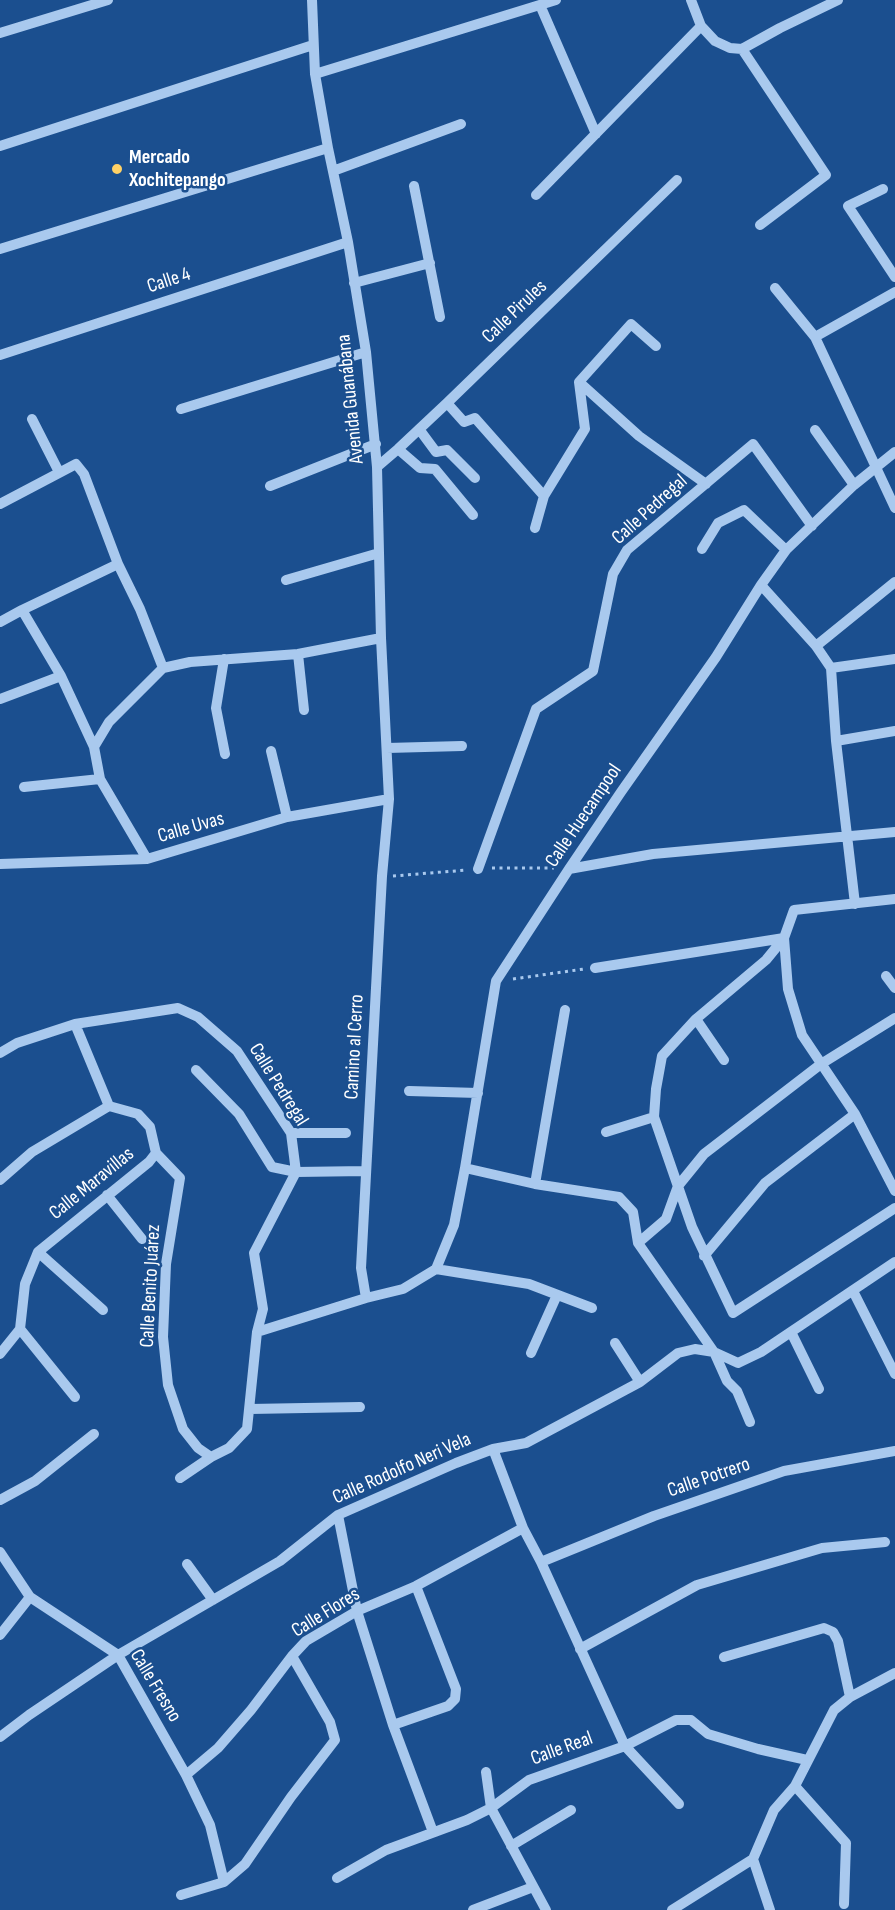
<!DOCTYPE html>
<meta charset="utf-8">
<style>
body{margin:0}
canvas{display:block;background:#1b4f8f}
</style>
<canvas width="895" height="1910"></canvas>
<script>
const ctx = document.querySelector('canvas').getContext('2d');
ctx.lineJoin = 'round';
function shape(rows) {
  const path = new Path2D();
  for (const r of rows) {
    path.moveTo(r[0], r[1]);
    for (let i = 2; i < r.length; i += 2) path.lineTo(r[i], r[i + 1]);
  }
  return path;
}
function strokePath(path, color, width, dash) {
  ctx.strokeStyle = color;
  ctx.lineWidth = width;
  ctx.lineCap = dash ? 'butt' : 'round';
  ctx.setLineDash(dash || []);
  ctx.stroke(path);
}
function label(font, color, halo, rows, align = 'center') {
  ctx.font = font + ' "Sofia Sans Condensed",sans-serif';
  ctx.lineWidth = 5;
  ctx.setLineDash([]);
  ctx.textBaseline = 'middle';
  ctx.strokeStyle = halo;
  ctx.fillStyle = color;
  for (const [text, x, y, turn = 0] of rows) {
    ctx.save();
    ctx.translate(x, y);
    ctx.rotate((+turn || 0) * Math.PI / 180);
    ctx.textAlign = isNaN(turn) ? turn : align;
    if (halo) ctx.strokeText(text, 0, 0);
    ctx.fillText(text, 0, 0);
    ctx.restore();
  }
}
strokePath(shape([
 [492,868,554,868],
 [393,876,467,870],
 [513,979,584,969]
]), '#a9c9ee', 3, [3, 4.5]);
strokePath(shape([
 [312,0,315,74,328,148,348,242,366,352,377,467,381,638,389,799,382,876,361,1268,366,1298],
 [691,0,701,26,715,41,730,48,742,49],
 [540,5,596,134],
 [0,33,108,0],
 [742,49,826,175,760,225],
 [742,49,780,28,838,0],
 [315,74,556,0],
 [0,146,313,45],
 [333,171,461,124],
 [414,186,440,317],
 [883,189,848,206,895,277],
 [536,195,701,26],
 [0,249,328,148],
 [354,283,430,263],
 [775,288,815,337,895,508],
 [815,337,895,292],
 [0,355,348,242],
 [579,382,639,436,706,484],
 [579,382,631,324,656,346],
 [447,403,464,422,475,418,544,496],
 [181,409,366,352],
 [32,419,59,472],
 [419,429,436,452,447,450,475,478],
 [815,430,854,485],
 [398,449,420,468,435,469,473,515],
 [377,467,398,449,447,403,677,180],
 [270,486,376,444],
 [0,504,76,464,84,474,118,564,140,609,163,668],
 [535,528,544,496,585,429,579,382],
 [702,549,718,523,744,510,786,550],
 [286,580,379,553],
 [761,585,816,646,831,668,836,741,855,904],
 [22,610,61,676,94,747,100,779,147,859],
 [0,622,22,610,118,564],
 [816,646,895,582],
 [298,654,304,710],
 [224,659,216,708,225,754],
 [831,668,895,659],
 [0,699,61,676],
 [836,741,895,731],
 [94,747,109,722,163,668,190,662,298,654,381,638],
 [387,748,462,746],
 [271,751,287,817],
 [24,787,100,779],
 [0,864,147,859,287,817,389,799],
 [478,869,536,709,593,671,613,574,627,550,753,444,812,526],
 [569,869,653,854,895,832],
 [895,899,794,910,784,938,766,960,696,1019,662,1056,656,1089,654,1117,692,1227,733,1313,895,1208],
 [784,938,788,989,802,1035,855,1114,895,1191],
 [595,968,784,938],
 [886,976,895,988],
 [696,1019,724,1060],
 [0,1053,17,1043,75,1024,178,1008,198,1017,237,1051,291,1133,296,1172],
 [196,1070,239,1114,272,1167,296,1172,366,1171],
 [409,1091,478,1093],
 [606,1132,654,1117],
 [291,1133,346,1133],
 [156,1153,180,1178,166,1264,163,1337,168,1385,183,1429,198,1448,211,1457,229,1448,247,1429,257,1332,263,1309,254,1253,296,1172],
 [465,1168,535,1184,619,1197,633,1212,638,1243,714,1352,727,1381,737,1391,750,1422],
 [0,1180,32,1152,109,1106],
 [535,1184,565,1010],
 [107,1195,142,1239],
 [638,1243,666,1219,678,1186,704,1154,821,1064,895,1018],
 [38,1252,103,1310],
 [704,1256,765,1183,855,1114],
 [436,1269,454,1225,465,1168,496,981,569,869,621,792,716,657,761,585,786,550,854,485,895,452],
 [436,1269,529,1284,592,1308],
 [853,1291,895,1374],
 [20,1329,75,1397],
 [257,1332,366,1298,403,1289,436,1269],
 [791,1332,819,1389],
 [615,1343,640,1382],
 [531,1353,557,1295],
 [0,1354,20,1329,25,1284,38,1252,149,1162,156,1153,150,1127,138,1114,109,1106,75,1024],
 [250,1409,360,1407],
 [493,1449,523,1528,541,1562,625,1746,679,1804],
 [180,1478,211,1457],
 [0,1500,35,1481,94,1434],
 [338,1515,357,1611,393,1725,433,1832],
 [0,1552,30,1597,118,1655,186,1775,210,1825,224,1882],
 [541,1562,654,1516,784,1471,895,1451],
 [187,1564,213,1600],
 [0,1635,30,1597],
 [580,1649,697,1585,822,1548,885,1542],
 [724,1657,824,1628,833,1632,838,1641,850,1697],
 [393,1725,448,1706,455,1699,456,1689,416,1586],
 [0,1737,29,1715,118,1655,280,1561,338,1515,456,1463,493,1449,526,1443,640,1382,678,1353,695,1349,714,1352,738,1363,761,1352,895,1262],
 [486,1772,491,1808,546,1910],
 [186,1775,218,1748,251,1710,292,1656,306,1641,357,1611,416,1586,523,1528],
 [795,1786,846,1843,844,1904],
 [511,1846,571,1810],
 [753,1859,770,1910],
 [337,1878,386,1850,467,1820,491,1808,529,1780,625,1746,676,1720,691,1720,708,1734,758,1749,807,1760],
 [181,1895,224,1882,245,1864,291,1797,335,1740,330,1722,292,1656],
 [473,1910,533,1887],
 [672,1910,753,1859,774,1810,795,1786,834,1710,850,1697,895,1673]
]), '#a9c9ee', 10);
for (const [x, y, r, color] of [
 [117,169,6,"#ffd166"]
]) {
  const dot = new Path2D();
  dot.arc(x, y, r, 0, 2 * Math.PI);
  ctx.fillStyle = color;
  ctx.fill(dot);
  strokePath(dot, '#1b4f8f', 2);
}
label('bold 20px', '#fff', '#1b4f8f', [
 ["Mercado",129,158],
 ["Xochitepango",129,181]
], 'left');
label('20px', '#fff', '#1b4f8f', [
 ["Calle 4",169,281,-18],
 ["Calle Pirules",515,312,-44],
 ["Avenida Guanábana",351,399,-96],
 ["Calle Pedregal",650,510,-42],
 ["Calle Huecampool",584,816,-56],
 ["Calle Uvas",191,828,-16],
 ["Camino al Cerro",355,1047,-87],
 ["Calle Pedregal",278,1085,58],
 ["Calle Maravillas",92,1184,-39],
 ["Calle Benito Juárez",151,1286,-87],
 ["Calle Rodolfo Neri Vela",402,1469,-24],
 ["Calle Potrero",709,1478,-19],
 ["Calle Flores",326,1613,-32],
 ["Calle Fresno",155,1686,59],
 ["Calle Real",562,1749,-20]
]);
</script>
